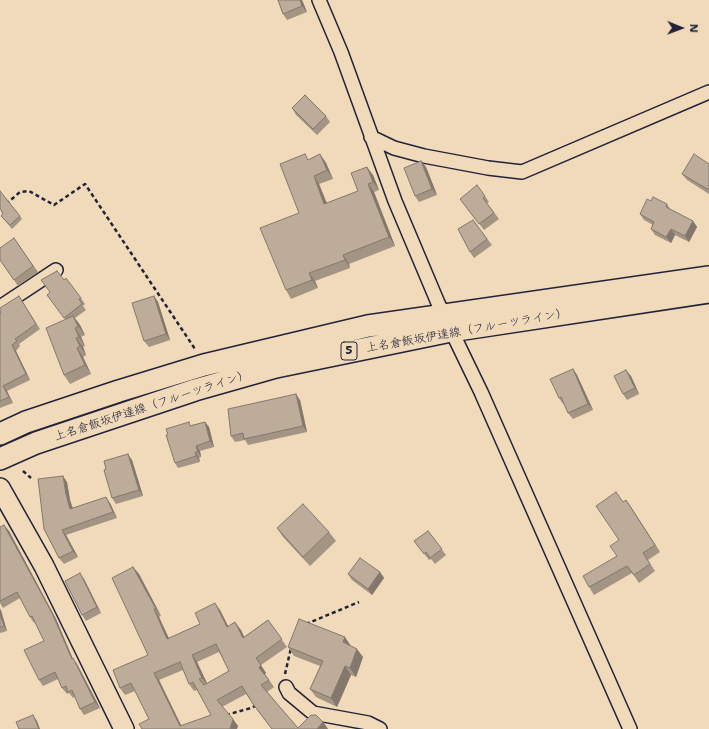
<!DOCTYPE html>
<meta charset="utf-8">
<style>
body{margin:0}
#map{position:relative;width:709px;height:729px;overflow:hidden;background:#f0dab9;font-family:"Shantell Sans",sans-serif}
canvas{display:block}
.north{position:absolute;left:661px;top:8px;width:40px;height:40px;-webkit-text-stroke:3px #f0dab9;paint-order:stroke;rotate:91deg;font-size:11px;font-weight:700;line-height:16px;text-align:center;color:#22223b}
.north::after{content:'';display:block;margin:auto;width:14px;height:18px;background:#22223b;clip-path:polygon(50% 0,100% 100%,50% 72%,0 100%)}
</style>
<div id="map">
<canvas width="709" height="729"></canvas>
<div class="north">N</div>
</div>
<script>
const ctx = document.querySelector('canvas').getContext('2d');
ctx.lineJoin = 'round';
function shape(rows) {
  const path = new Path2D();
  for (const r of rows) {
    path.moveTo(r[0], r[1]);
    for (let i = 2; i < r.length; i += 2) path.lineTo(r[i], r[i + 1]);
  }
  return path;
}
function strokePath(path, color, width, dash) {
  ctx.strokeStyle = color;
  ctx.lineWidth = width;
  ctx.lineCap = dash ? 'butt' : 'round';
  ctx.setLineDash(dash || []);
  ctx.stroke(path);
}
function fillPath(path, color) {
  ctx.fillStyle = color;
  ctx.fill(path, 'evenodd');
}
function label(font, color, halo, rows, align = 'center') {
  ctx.font = font + ' "Shantell Sans","Klee One",sans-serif';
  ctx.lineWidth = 3;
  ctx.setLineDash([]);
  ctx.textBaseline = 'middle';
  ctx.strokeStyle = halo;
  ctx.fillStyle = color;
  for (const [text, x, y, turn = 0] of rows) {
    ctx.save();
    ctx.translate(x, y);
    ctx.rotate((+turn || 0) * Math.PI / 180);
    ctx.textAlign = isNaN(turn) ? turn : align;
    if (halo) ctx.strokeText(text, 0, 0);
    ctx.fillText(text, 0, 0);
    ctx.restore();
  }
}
const street = shape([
 [319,0,341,52,395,201,438,303,481,392,630,729],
 [371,137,394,148,424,156,488,168,522,172,709,92],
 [0,307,56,270],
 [286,687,289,693,313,713,368,723,380,729]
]);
const secondary = shape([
 [0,488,44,566,124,729]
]);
const primary = shape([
 [0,434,26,422,119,391,204,365,368,326,709,277],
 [0,459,36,443,195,390,276,367,451,331,709,292]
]);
strokePath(street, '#22223b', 16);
strokePath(secondary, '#22223b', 22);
strokePath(primary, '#22223b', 24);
strokePath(shape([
 [6,204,20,192,29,191,54,205,85,184,195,349],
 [23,471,31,478],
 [306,624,359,602],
 [285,674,291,648],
 [226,715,251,708,257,705]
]), '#22223b', 2.5, [4, 3]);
strokePath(street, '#f0dab9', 13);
strokePath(secondary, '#f0dab9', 19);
strokePath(primary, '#f0dab9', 21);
fillPath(shape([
 [278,0,302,0,307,12,287,20,283,14],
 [292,108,326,116,330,122,317,135,296,115],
 [320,154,326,163,333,179,319,184,327,203,358,191,373,175,379,190,374,192,395,246,349,264,350,268,315,281,318,288,291,299,286,290,299,213,309,159],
 [709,164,709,194,687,180,682,174],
 [426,167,437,195,419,202,415,196],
 [485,196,489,202,487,203,499,219,484,230,460,199],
 [651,201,667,204,670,209,693,221,697,227,689,242,675,235,671,243,655,235,651,229,653,225,644,220,640,214],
 [3,214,20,216,22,219,12,229,1,216],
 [473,220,492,245,474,258,470,252],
 [14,238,38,272,18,286,0,260],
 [64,280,81,298,85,304,83,306,86,310,75,318,80,325,85,335,81,337,85,346,83,347,86,355,83,357,91,374,70,384,64,375,65,319,47,295],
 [19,296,40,329,19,344,20,346,16,351,30,380,7,391,13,403,0,408,0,313],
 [154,296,158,302,170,340,149,347,144,341],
 [573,369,577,375,593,410,573,419,568,413,564,404,563,404,559,398],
 [631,376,639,394,627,400,623,394],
 [300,400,307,432,248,445,245,440,235,442,231,436],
 [205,422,209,427,214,447,200,451,201,457,199,458,200,462,178,468,175,463,192,425],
 [132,460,143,496,116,504,112,498],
 [67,482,70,500,72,508,110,503,117,518,66,535,78,557,64,564,59,558,44,529],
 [626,500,660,552,648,560,655,571,639,583,632,573,594,595,589,587,617,556,623,502],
 [4,525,9,531,56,619,73,659,77,664,100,708,84,715,80,709,75,697,73,698,69,693,67,694,62,688,58,679,43,686,39,680,44,641,35,622,34,623,30,617,20,598,3,608,0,603,0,527],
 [277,528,329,532,336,541,310,566,283,537],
 [428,531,446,555,435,564,431,559,429,560,414,541],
 [133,567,139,574,161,616,159,617,169,639,200,624,220,610,228,626,241,630,244,637,268,620,287,647,261,665,266,673,265,674,274,687,267,692,298,728,323,722,328,729,272,729,258,711,246,694,222,707,238,726,142,729,149,719,135,691,125,695,120,688,148,655],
 [219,652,229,671,207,684,197,662],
 [183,670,189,684,194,691,197,690,211,715,181,726,159,680],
 [380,572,384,578,372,595,352,580,348,574],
 [84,579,101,613,86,621,82,615],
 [0,609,7,631,0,633],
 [351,646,363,657,356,677,351,675,337,707,316,697,310,689,320,666,294,656,288,647]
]), '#a39484');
fillPath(shape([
 [300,0,302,0,307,12,302,6],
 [320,154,326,163,333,179,327,170],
 [421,161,426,167,437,195,432,189],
 [367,167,373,175,379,190,373,182],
 [314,176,319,184,330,212,324,204],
 [368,184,374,192,395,246,389,237],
 [693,221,697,227,689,242,685,236],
 [671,229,675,235,671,243,666,237],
 [343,255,349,264,350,268,345,260],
 [309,273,315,281,318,288,312,280],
 [154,296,158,302,170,340,166,334],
 [73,316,80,325,85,335,78,326],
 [75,328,81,337,85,346,79,337],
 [76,338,83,347,86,355,80,346],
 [12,345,16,351,30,380,26,374],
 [77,348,83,357,91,374,85,365],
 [573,369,577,375,593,410,588,404],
 [626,370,631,376,639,394,635,388],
 [3,386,7,391,13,403,9,397],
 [296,394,300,400,307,432,303,426],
 [205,422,209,427,214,447,210,441],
 [196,446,200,451,201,457,198,452],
 [195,452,199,458,200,462,196,456],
 [128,454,132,460,143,496,139,490],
 [63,476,67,482,70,500,75,514,70,509,66,494],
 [106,497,110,503,117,518,113,512],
 [626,500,631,507,660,552,655,545],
 [4,525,9,531,56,619,73,659,77,664,100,708,95,702,72,659],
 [62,530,66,535,78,557,73,551],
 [133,567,139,574,161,616,156,609],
 [380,572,384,578,372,595,368,589],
 [80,573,84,579,101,613,97,607],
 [215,603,220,610,232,634,227,627],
 [0,609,1,610,7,631,4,626,0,614],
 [154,609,159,617,173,647,167,639],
 [235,622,241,630,248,645,243,638],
 [345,637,351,646,343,642],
 [357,649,363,657,356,677,350,668],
 [192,655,197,662,208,685,202,678],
 [256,658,266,673,264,675,259,668],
 [345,666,351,675,337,707,331,698],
 [154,673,159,680,183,729,180,726],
 [33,715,37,721,40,729,39,729],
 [233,719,238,726,237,729,230,729],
 [323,722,328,729,317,729]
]), '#84786c');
const building = shape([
 [278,0,300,0,302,6,283,14,278,0],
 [305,95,326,116,313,129,292,108,305,95],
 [305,154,308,160,320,154,327,170,314,176,324,204,358,191,351,173,367,167,373,182,368,184,389,237,343,255,345,260,309,273,312,280,286,290,260,228,299,213,280,164,305,154],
 [694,154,709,164,709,190,682,174,694,154],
 [421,161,432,189,415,196,404,168,421,161],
 [477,185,485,196,483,198,494,213,479,224,460,199,477,185],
 [0,191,20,216,10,225,1,216,3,214,0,208,0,191],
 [653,197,667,204,666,207,693,221,685,236,671,229,666,237,651,229,654,222,640,214,647,199,651,201,653,197],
 [473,220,487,239,470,252,458,229,473,220],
 [14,238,33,266,14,280,0,260,0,248,14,238],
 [57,271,64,280,66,278,81,298,79,299,82,304,64,318,47,295,50,292,41,280,57,271],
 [19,296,36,324,15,339,17,341,12,345,26,374,3,386,9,397,0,401,0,313,1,312,0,310,0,308,19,296],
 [154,296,166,334,144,341,132,303,154,296],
 [73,316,78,326,75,328,79,337,76,338,80,346,77,348,85,365,64,375,46,328,73,316],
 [573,369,588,404,568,413,561,397,559,398,550,379,573,369],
 [626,370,635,388,623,394,614,376,626,370],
 [296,394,303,426,244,439,243,433,231,436,228,409,296,394],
 [189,422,190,426,205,422,210,441,196,446,198,452,195,452,196,456,175,463,166,435,168,435,166,429,189,422],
 [128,454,139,490,112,498,104,470,106,469,104,461,128,454],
 [63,476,66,494,70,509,106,497,113,512,62,530,73,551,59,558,44,529,38,479,63,476],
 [616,492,623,502,626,500,655,545,643,553,650,564,634,575,627,566,589,587,583,576,617,556,610,546,619,540,596,506,616,492],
 [303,504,329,532,303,557,277,528,303,504],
 [4,525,52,613,72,659,73,658,95,702,80,709,72,690,68,692,66,686,62,688,55,672,39,680,24,650,44,641,32,616,30,617,17,592,0,601,0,527,4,525],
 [428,531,442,549,430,558,426,552,424,554,414,541,428,531],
 [360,558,380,572,368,589,348,574,360,558],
 [133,567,156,609,154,609,167,639,200,624,195,613,215,603,227,627,235,622,243,638,268,620,282,639,256,658,261,665,259,668,269,680,261,685,298,728,311,715,316,715,323,722,317,729,272,729,253,704,242,686,217,700,233,719,230,729,142,729,139,724,149,719,131,683,120,688,113,670,148,655,112,578,133,567],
 [216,644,229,671,204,685,199,679,202,678,192,655,216,644],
 [180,662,189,684,193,682,211,715,180,726,154,673,180,662],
 [80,573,97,607,82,615,65,581,80,573],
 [0,614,4,626,0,627,0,614],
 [299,619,345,637,343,642,357,649,350,668,345,666,331,698,310,689,323,661,288,647,299,619],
 [33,715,39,729,19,729,16,722,33,715]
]);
fillPath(building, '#bdac9a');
strokePath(building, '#84786c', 1);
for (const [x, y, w] of [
 [349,351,16]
]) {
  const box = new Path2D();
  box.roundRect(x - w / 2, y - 9, w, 18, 3);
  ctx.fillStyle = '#f0dab9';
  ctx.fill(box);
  strokePath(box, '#22223b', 1);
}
label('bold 11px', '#22223b', null, [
 ["5",349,351]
]);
label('12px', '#22223b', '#f0dab9', [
 ["上名倉飯坂伊達線（フルーツライン）",467,331,-10],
 ["上名倉飯坂伊達線（フルーツライン）",152,406,-18]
]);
</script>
